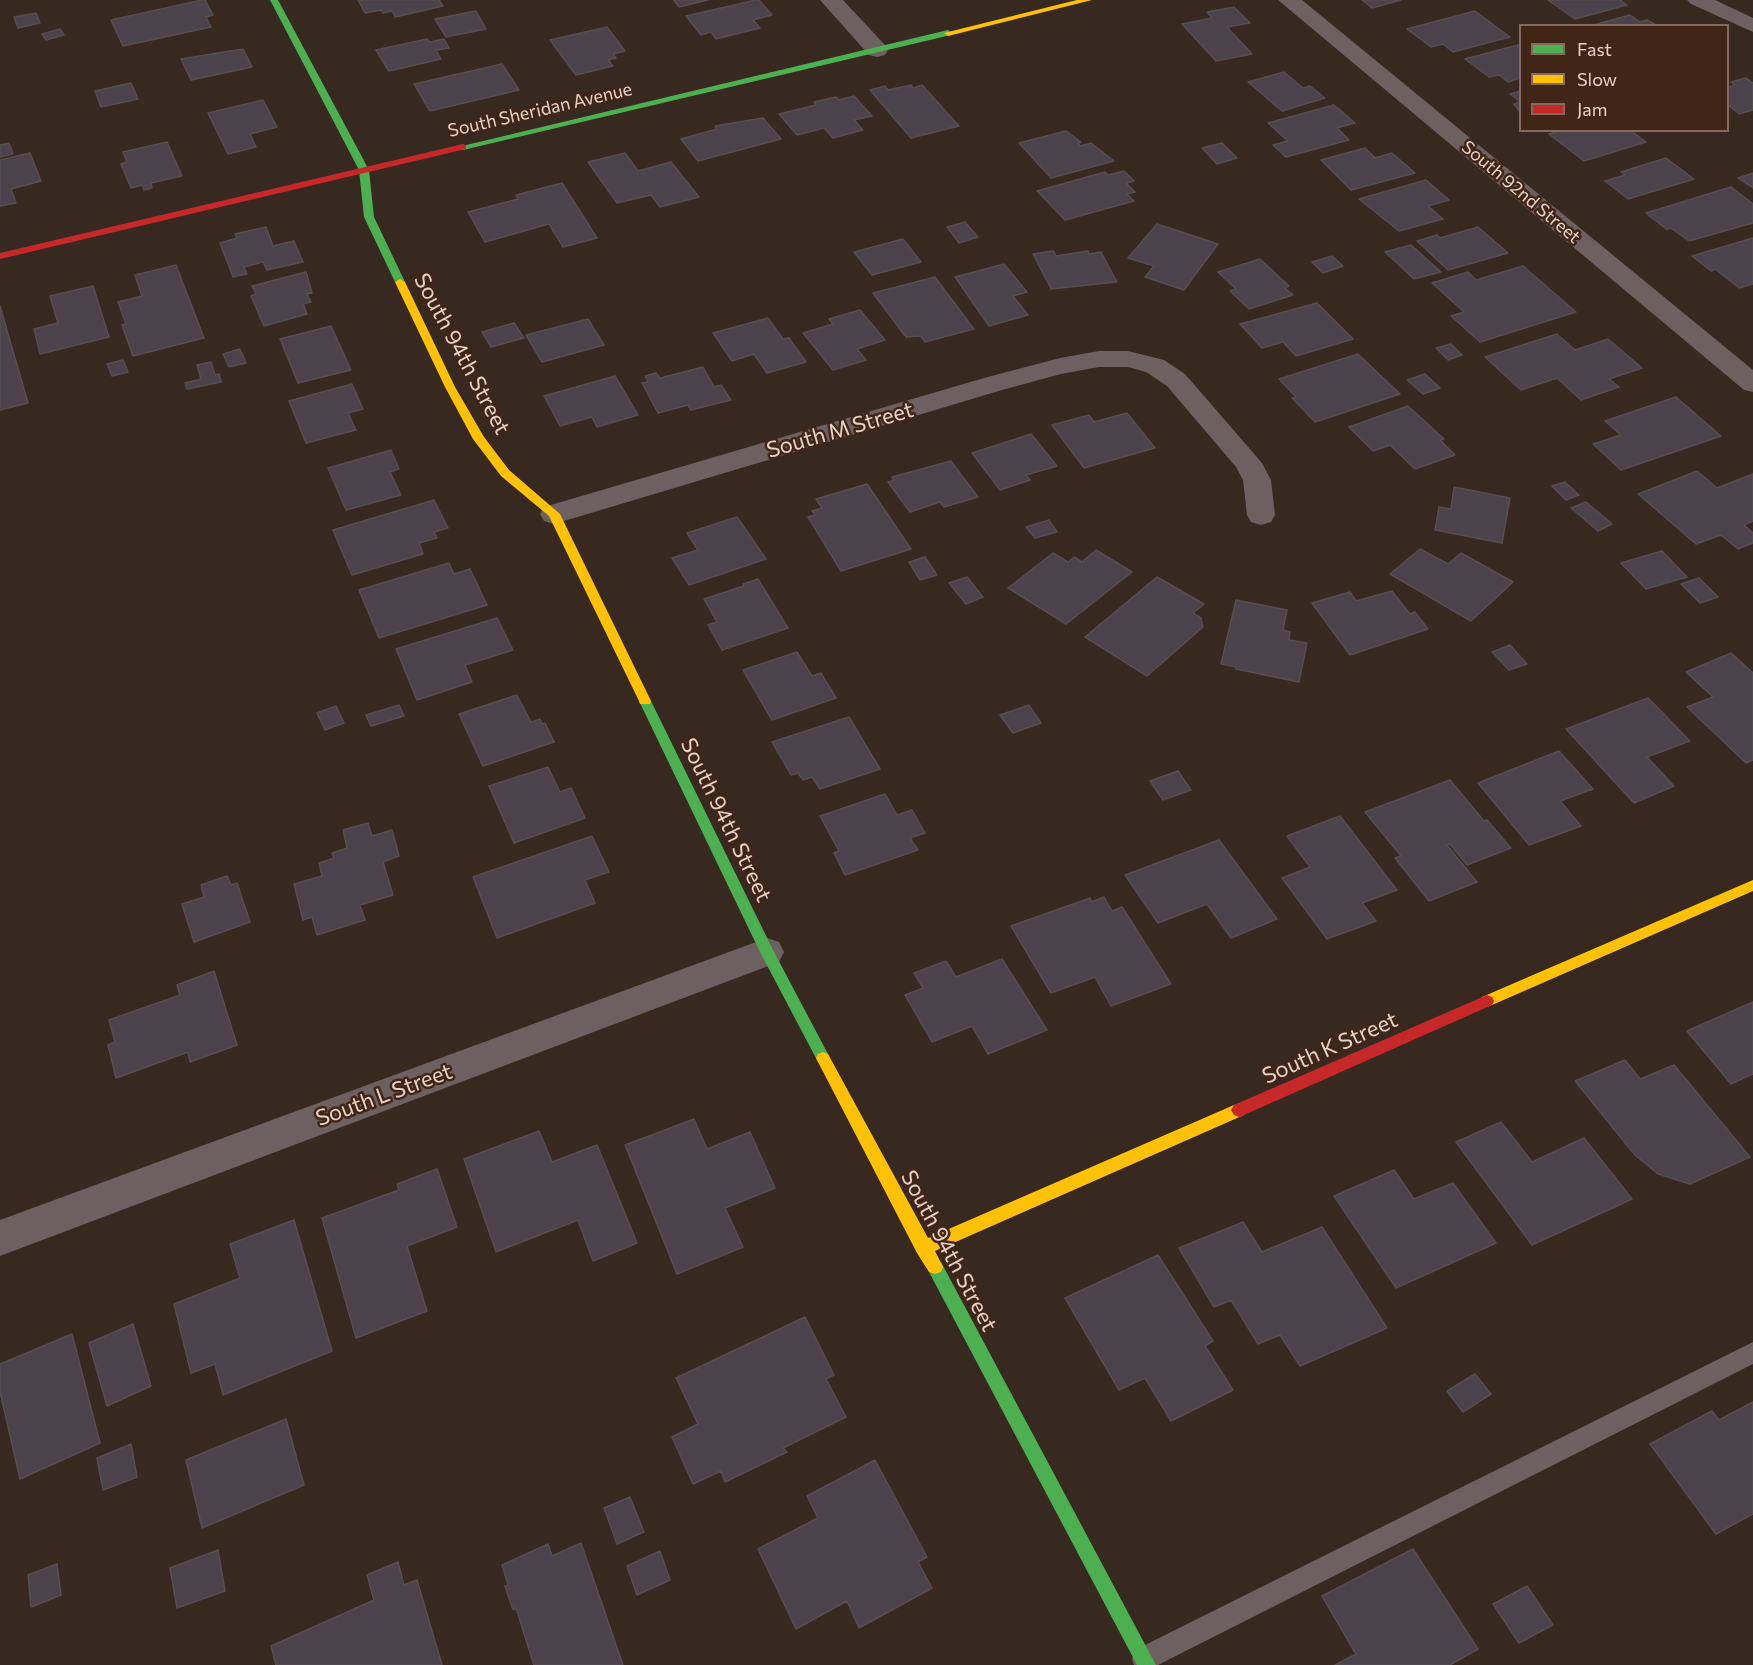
<!DOCTYPE html>
<style>
body{margin:0}
#map{position:relative;width:1753px;height:1665px;overflow:hidden;background:#372820;font-family:Commissioner,sans-serif}
canvas{display:block}
.legend{position:absolute;left:1519px;top:24px;width:210px;height:108px;box-sizing:border-box;background:#412516;border:2px solid #836a5e;margin:0;padding:8px 10px;list-style:none;font-size:18px;color:#e5d2c9}
.legend li{display:flex;align-items:center;gap:12px;height:30px}
.legend b{width:30px;border:2px solid #836a5e}
</style>
<div id="map">
<canvas width="1753" height="1665"></canvas>
<ul class="legend">
<li><b style="height:8px;background:#4caf50"></b>Fast</li>
<li><b style="height:8px;background:#ffc107"></b>Slow</li>
<li><b style="height:8px;background:#c62828"></b>Jam</li>
</ul>
</div>
<script>
const ctx = document.querySelector('canvas').getContext('2d');
ctx.lineJoin = 'round';
function fillPath(path, color) {
  ctx.fillStyle = color;
  ctx.fill(path, 'evenodd');
}
function shape(rows) {
  const path = new Path2D();
  for (const r of rows) {
    path.moveTo(r[0], r[1]);
    for (let i = 2; i < r.length; i += 2) path.lineTo(r[i], r[i + 1]);
  }
  return path;
}
function strokePath(path, color, width, dash) {
  ctx.strokeStyle = color;
  ctx.lineWidth = width;
  ctx.lineCap = dash ? 'butt' : 'round';
  ctx.setLineDash(dash || []);
  ctx.stroke(path);
}
function label(font, color, halo, rows, align = 'center') {
  ctx.font = font + ' Commissioner,sans-serif';
  ctx.lineWidth = 5;
  ctx.setLineDash([]);
  ctx.textBaseline = 'middle';
  ctx.strokeStyle = halo;
  ctx.fillStyle = color;
  for (const [text, x, y, turn = 0] of rows) {
    ctx.save();
    ctx.translate(x, y);
    ctx.rotate((+turn || 0) * Math.PI / 180);
    ctx.textAlign = isNaN(turn) ? turn : align;
    if (halo) ctx.strokeText(text, 0, 0);
    ctx.fillText(text, 0, 0);
    ctx.restore();
  }
}
const building = shape([
 [202,0,205,0,213,15,206,17,211,27,123,46,111,20,202,0],
 [358,0,439,0,443,6,395,17,392,11,383,13,381,10,365,13,358,0],
 [674,0,708,0,679,7,674,0],
 [756,0,759,0,772,15,753,20,760,28,716,39,711,32,701,35,686,16,756,0],
 [1362,0,1401,0,1372,8,1362,0],
 [1548,0,1620,0,1627,5,1575,19,1548,0],
 [1234,7,1250,23,1227,27,1252,54,1216,61,1182,24,1212,18,1207,12,1234,7],
 [476,11,486,29,446,37,435,19,476,11],
 [1475,11,1510,37,1453,52,1443,44,1431,47,1407,29,1475,11],
 [36,13,40,23,18,28,14,17,36,13],
 [1630,15,1640,22,1647,20,1658,26,1590,26,1630,15],
 [607,27,625,51,613,54,616,58,608,60,613,66,576,75,550,40,607,27],
 [60,29,64,35,46,40,42,34,60,29],
 [427,39,430,42,444,39,449,48,436,50,441,59,389,71,376,50,427,39],
 [1518,45,1520,45,1520,78,1508,82,1499,75,1489,77,1465,59,1518,45],
 [243,49,252,67,191,80,181,59,243,49],
 [502,64,519,90,430,111,414,84,502,64],
 [1284,72,1303,88,1310,86,1325,98,1282,111,1248,82,1284,72],
 [1746,78,1753,83,1753,110,1739,114,1728,105,1728,87,1735,85,1731,82,1746,78],
 [131,83,138,99,101,107,95,91,131,83],
 [911,85,913,88,922,85,959,126,911,138,870,90,885,86,888,90,911,85],
 [1520,91,1520,112,1514,104,1520,102,1510,94,1520,91],
 [854,96,872,116,854,120,863,130,833,138,824,128,797,135,779,114,816,105,814,102,836,97,839,100,854,96],
 [263,100,277,127,250,134,256,147,228,154,208,113,263,100],
 [1334,105,1355,123,1337,128,1349,140,1286,157,1273,145,1288,141,1268,123,1334,105],
 [763,118,781,139,698,161,681,139,717,129,715,126,763,118],
 [1561,130,1630,130,1646,142,1584,161,1549,134,1561,130],
 [1066,131,1081,142,1078,143,1080,146,1091,143,1114,161,1051,178,1019,143,1066,131],
 [167,142,182,176,151,183,152,188,144,190,142,185,131,188,121,164,127,162,123,152,167,142],
 [9,143,13,154,0,157,0,145,9,143],
 [1222,143,1237,158,1217,164,1202,148,1222,143],
 [1365,148,1375,158,1392,153,1415,173,1351,190,1321,160,1365,148],
 [30,153,41,181,11,189,16,203,0,206,0,160,30,153],
 [625,153,638,171,671,162,699,197,660,207,651,195,617,203,588,162,625,153],
 [1666,158,1694,179,1628,199,1605,181,1625,175,1621,172,1666,158],
 [1124,171,1134,181,1126,183,1135,192,1127,194,1134,201,1065,220,1037,191,1105,172,1108,175,1124,171],
 [1753,173,1753,188,1738,178,1753,173],
 [1426,180,1449,200,1428,206,1443,219,1399,231,1359,199,1426,180],
 [562,183,597,238,563,247,549,224,485,242,468,212,518,199,516,195,562,183],
 [1731,187,1753,204,1753,223,1689,241,1671,228,1666,229,1646,213,1731,187],
 [965,222,978,237,959,243,947,227,965,222],
 [1157,224,1218,244,1184,290,1145,277,1154,266,1128,258,1157,224],
 [266,227,273,246,294,241,303,262,267,270,263,262,244,267,247,274,233,277,220,243,237,238,235,234,266,227],
 [1478,227,1508,253,1448,270,1417,241,1437,235,1440,238,1478,227],
 [1753,238,1753,284,1739,288,1715,269,1711,271,1692,256,1753,238],
 [903,239,921,262,872,275,854,252,903,239],
 [1411,245,1441,272,1414,279,1385,252,1411,245],
 [1053,251,1056,256,1088,251,1089,254,1101,252,1117,282,1051,289,1033,254,1053,251],
 [1332,256,1343,266,1323,273,1312,262,1332,256],
 [1260,259,1289,286,1285,288,1293,295,1249,309,1230,291,1236,289,1218,272,1260,259],
 [1004,264,1027,292,1013,296,1028,315,989,326,955,277,1004,264],
 [176,265,204,338,133,356,122,325,126,324,118,302,142,296,135,275,176,265],
 [1523,266,1576,312,1480,342,1451,316,1464,312,1432,283,1468,272,1476,280,1523,266],
 [306,272,312,293,307,294,311,302,303,304,307,314,264,326,251,296,256,294,252,286,306,272],
 [935,277,974,329,925,342,921,336,906,337,873,293,935,277],
 [93,286,109,337,40,354,34,329,58,323,50,296,93,286],
 [1317,303,1353,339,1296,356,1283,342,1262,348,1240,324,1317,303],
 [0,306,28,403,0,410,0,306],
 [860,310,885,340,857,349,866,360,833,370,803,333,833,324,829,319,860,310],
 [768,318,783,339,789,338,806,362,767,373,754,354,732,361,713,333,768,318],
 [588,319,604,345,542,362,526,335,588,319],
 [514,323,524,338,491,347,482,332,514,323],
 [331,326,351,370,298,383,280,339,331,326],
 [1557,334,1575,350,1608,339,1642,368,1609,379,1619,387,1581,400,1557,378,1521,390,1485,357,1557,334],
 [1451,344,1462,355,1448,360,1436,348,1451,344],
 [240,349,246,363,229,367,223,354,240,349],
 [1358,354,1400,394,1315,422,1292,398,1296,397,1279,379,1358,354],
 [123,360,128,372,112,376,107,364,123,360],
 [211,362,215,375,219,374,221,382,187,389,185,383,201,379,197,365,211,362],
 [703,367,714,387,721,385,731,400,691,410,688,405,658,413,642,383,648,382,645,376,656,373,660,378,703,367],
 [1425,374,1440,388,1423,394,1407,380,1425,374],
 [615,376,638,415,597,427,592,417,560,426,544,396,615,376],
 [352,384,363,409,348,413,356,430,306,443,289,401,352,384],
 [1676,397,1721,436,1621,470,1593,444,1621,435,1605,421,1676,397],
 [1408,406,1444,439,1440,440,1455,455,1415,469,1390,445,1373,451,1349,427,1408,406],
 [1127,413,1155,448,1084,468,1052,425,1089,415,1094,422,1127,413],
 [1031,434,1057,466,1026,475,1030,480,1000,490,972,453,1031,434],
 [391,450,399,469,390,472,401,495,346,510,328,468,391,450],
 [951,461,978,497,944,507,940,502,910,512,888,482,894,480,892,477,951,461],
 [1697,471,1717,488,1753,474,1753,521,1744,525,1753,533,1753,543,1738,549,1721,535,1696,544,1638,494,1697,471],
 [1565,482,1579,495,1566,500,1552,486,1565,482],
 [867,484,911,549,841,571,808,517,815,515,812,511,822,508,816,499,867,484],
 [1454,487,1510,498,1502,543,1435,530,1439,507,1451,509,1454,487],
 [434,500,448,528,434,532,437,538,419,543,423,554,352,575,333,530,434,500],
 [1586,502,1612,524,1598,531,1571,508,1586,502],
 [737,517,766,559,689,585,672,558,698,550,687,533,737,517],
 [1049,520,1057,532,1035,538,1026,527,1049,520],
 [1420,549,1448,564,1461,553,1513,582,1471,621,1390,574,1420,549],
 [1096,550,1132,572,1066,624,1008,588,1053,553,1068,562,1074,557,1082,562,1096,550],
 [1662,551,1687,577,1646,589,1621,563,1662,551],
 [925,557,937,575,920,580,909,562,925,557],
 [449,563,454,574,470,569,487,605,379,638,359,590,449,563],
 [967,577,983,597,966,604,949,583,967,577],
 [1157,577,1204,604,1193,613,1201,618,1203,627,1147,676,1085,637,1157,577],
 [1699,578,1718,597,1700,603,1681,584,1699,578],
 [758,579,788,628,722,650,708,625,717,622,704,599,744,586,743,584,758,579],
 [1392,591,1410,614,1415,612,1428,629,1350,655,1312,603,1350,592,1356,601,1392,591],
 [1236,600,1287,610,1283,630,1290,632,1289,640,1307,643,1299,682,1236,669,1236,667,1221,664,1236,600],
 [497,618,513,650,465,665,472,682,417,700,396,649,497,618],
 [1510,645,1527,664,1509,670,1492,652,1510,645],
 [797,652,812,676,821,673,836,698,772,720,743,670,797,652],
 [1731,653,1753,673,1753,760,1746,763,1687,707,1713,697,1686,672,1731,653],
 [517,695,531,722,540,719,542,724,545,723,554,742,483,766,459,714,517,695],
 [1648,698,1690,741,1647,757,1674,786,1634,803,1566,729,1648,698],
 [399,705,404,716,371,726,366,715,399,705],
 [1029,705,1041,723,1013,733,1000,715,1029,705],
 [336,706,344,723,325,730,317,713,336,706],
 [849,717,880,769,820,789,812,777,803,780,798,773,791,775,772,742,849,717],
 [1559,751,1593,789,1560,801,1581,826,1529,845,1478,783,1559,751],
 [548,767,560,792,571,788,585,818,514,843,489,786,548,767],
 [1178,771,1191,790,1163,800,1150,781,1178,771],
 [1450,780,1484,821,1487,820,1511,848,1467,865,1450,844,1447,845,1477,882,1429,901,1395,858,1401,856,1365,812,1450,780],
 [885,794,897,815,912,810,925,833,910,838,918,850,845,875,834,853,839,851,820,816,885,794],
 [1340,816,1397,890,1362,903,1376,921,1327,939,1282,878,1310,867,1287,836,1340,816],
 [368,823,372,836,392,830,399,856,383,862,393,895,360,905,365,920,317,935,312,917,303,920,294,884,322,876,319,863,334,858,332,853,347,848,343,830,368,823],
 [592,836,609,872,585,880,595,903,497,938,473,877,592,836],
 [1219,840,1277,919,1231,938,1207,904,1158,923,1125,875,1219,840],
 [227,876,231,885,237,883,250,922,194,942,182,904,204,897,201,885,227,876],
 [1104,897,1112,911,1122,907,1171,984,1111,1006,1095,977,1051,993,1011,926,1090,898,1092,902,1104,897],
 [1002,959,1047,1030,988,1054,972,1026,932,1042,905,995,923,988,914,973,946,961,956,977,1002,959],
 [214,971,237,1045,190,1062,188,1052,116,1078,108,1045,115,1042,109,1020,180,995,177,985,214,971],
 [1753,1002,1753,1074,1731,1084,1687,1031,1753,1002],
 [1625,1060,1640,1079,1674,1065,1750,1157,1690,1184,1658,1174,1635,1155,1575,1081,1625,1060],
 [694,1119,707,1149,750,1132,775,1188,725,1208,743,1247,677,1274,625,1145,694,1119],
 [1501,1122,1532,1162,1584,1138,1632,1199,1532,1245,1456,1142,1501,1122],
 [539,1131,552,1162,597,1145,637,1243,593,1261,578,1220,496,1252,464,1159,539,1131],
 [437,1169,457,1227,407,1246,427,1311,356,1338,322,1218,399,1190,397,1184,437,1169],
 [1394,1170,1414,1199,1453,1183,1496,1243,1396,1288,1334,1196,1394,1170],
 [294,1220,332,1351,223,1395,215,1364,191,1373,174,1304,240,1278,230,1244,294,1220],
 [1243,1222,1262,1252,1322,1227,1387,1328,1300,1366,1280,1335,1258,1344,1231,1300,1214,1307,1179,1248,1243,1222],
 [1158,1255,1213,1341,1205,1346,1233,1390,1171,1421,1145,1378,1119,1390,1065,1298,1158,1255],
 [805,1317,834,1375,826,1379,846,1417,783,1448,787,1452,725,1482,721,1471,693,1484,672,1437,698,1424,676,1378,805,1317],
 [133,1324,151,1386,107,1406,89,1343,133,1324],
 [72,1334,100,1443,20,1479,0,1392,0,1364,72,1334],
 [1475,1374,1491,1394,1463,1412,1447,1391,1475,1374],
 [1753,1402,1753,1514,1716,1534,1650,1444,1712,1411,1719,1420,1753,1402],
 [286,1419,304,1485,202,1528,186,1460,286,1419],
 [131,1444,137,1477,103,1490,97,1458,131,1444],
 [875,1460,927,1557,918,1562,932,1588,859,1628,847,1601,796,1629,758,1549,818,1518,807,1496,875,1460],
 [630,1497,644,1532,617,1544,604,1508,630,1497],
 [581,1543,623,1665,534,1665,516,1608,513,1610,505,1586,508,1585,502,1565,548,1544,552,1556,581,1543],
 [1413,1549,1478,1649,1450,1665,1335,1665,1356,1654,1322,1596,1413,1549],
 [218,1550,225,1591,177,1608,170,1568,218,1550],
 [660,1551,670,1580,637,1595,627,1566,660,1551],
 [398,1562,404,1585,417,1580,442,1665,276,1665,271,1646,374,1600,367,1575,398,1562],
 [57,1564,61,1595,31,1607,28,1575,57,1564],
 [1527,1586,1553,1625,1519,1643,1493,1604,1527,1586]
]);
fillPath(building, '#4c424b');
strokePath(building, '#564e51', 1.5);
fillPath(shape([
 [1753,1342,1753,1364,1158,1665,1134,1665,1132,1659,1135,1650,1753,1342]
]), '#6d6060');
fillPath(shape([
 [820,0,843,0,885,45,888,50,885,55,877,57,869,55,820,0],
 [1278,0,1302,0,1753,370,1753,392,1744,390,1278,0],
 [1687,0,1715,0,1753,18,1753,32,1691,4,1687,0],
 [1099,351,1128,351,1164,360,1185,374,1262,463,1271,480,1275,515,1271,522,1261,525,1251,522,1247,515,1243,480,1236,467,1167,386,1146,372,1128,367,1099,367,1061,374,1002,390,554,524,544,521,540,514,544,507,984,378,1060,358,1099,351],
 [767,938,779,942,784,952,779,962,0,1256,0,1220,767,938]
]), '#6d6060');
fillPath(shape([
 [270,0,278,0,369,170,374,217,405,282,404,284,400,285,395,282,364,217,359,170,270,0],
 [948,30,952,33,951,35,463,150,458,147,948,30],
 [645,696,651,701,773,950,828,1054,830,1058,828,1062,823,1064,818,1062,760,952,639,701,645,696],
 [935,1260,941,1262,1156,1665,1137,1665,929,1272,927,1267,929,1262,935,1260]
]), '#4caf50');
fillPath(shape([
 [1077,0,1092,0,948,36,944,33,1077,0],
 [400,279,405,282,455,387,484,437,509,470,560,514,651,701,650,704,640,704,639,701,549,516,501,476,473,439,445,387,395,282,400,279],
 [1753,880,1753,891,1492,1005,1487,1007,1482,1005,1480,1001,1482,997,1753,880],
 [823,1052,828,1054,928,1238,1234,1105,1239,1103,1244,1105,1247,1110,1244,1115,935,1251,943,1267,941,1272,935,1274,929,1272,917,1253,818,1062,816,1058,818,1054,823,1052]
]), '#ffc107');
fillPath(shape([
 [463,144,466,145,466,149,0,259,0,253,463,144],
 [1487,995,1492,997,1494,1001,1492,1005,1244,1115,1239,1117,1234,1115,1231,1110,1234,1105,1487,995]
]), '#c62828');
label('18px', '#e5d2c9', '#412516', [
 ["South Sheridan Avenue",540,110,-13],
 ["South 92nd Street",1521,192,40]
]);
label('22px', '#e5d2c9', '#412516', [
 ["South 94th Street",462,354,62],
 ["South M Street",840,430,-16],
 ["South 94th Street",726,820,64],
 ["South K Street",1330,1048,-24],
 ["South L Street",384,1095,-20],
 ["South 94th Street",949,1251,62]
]);
</script>
